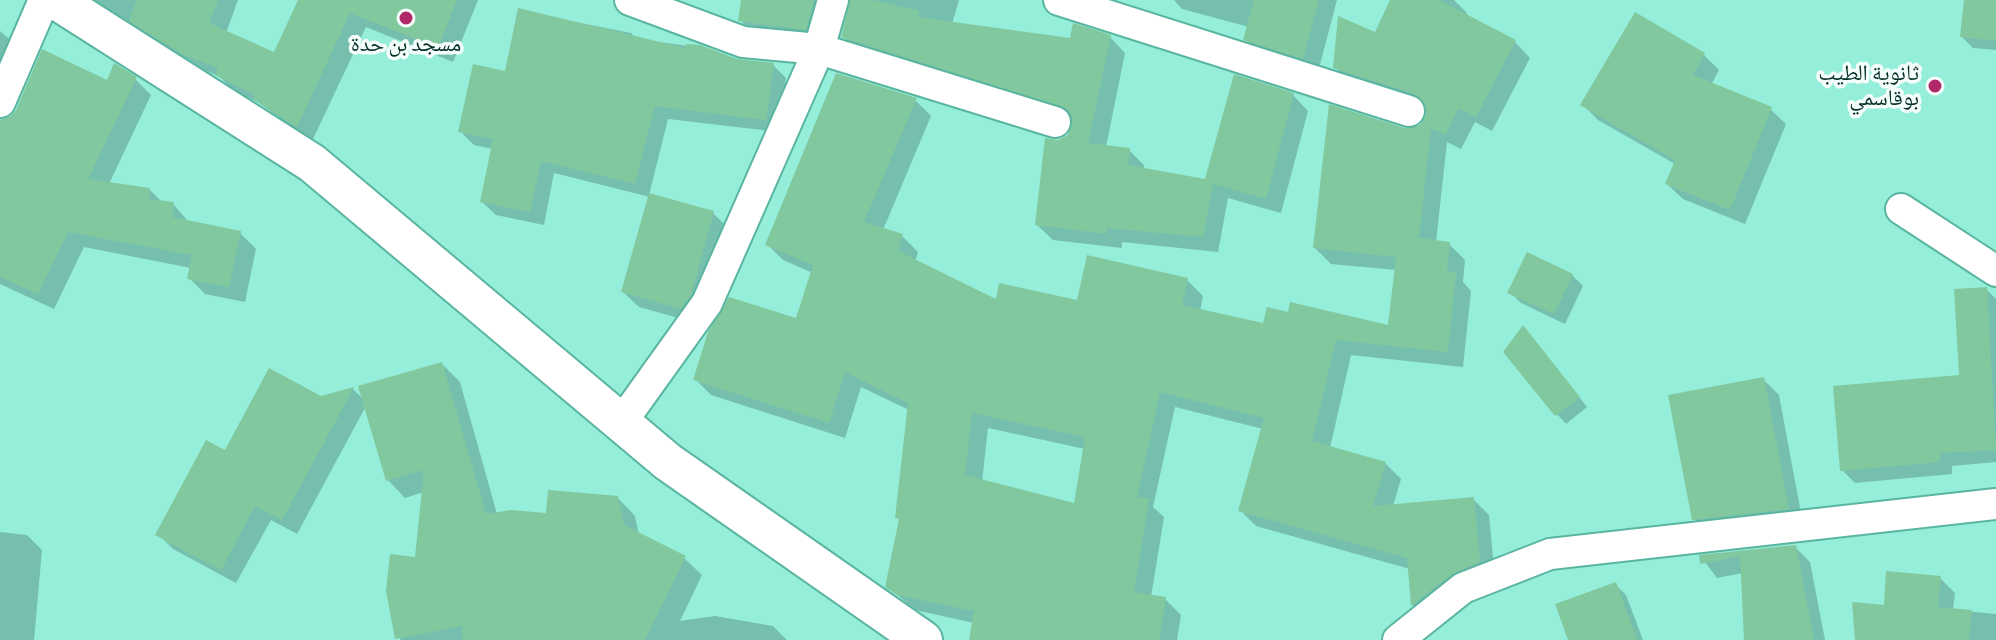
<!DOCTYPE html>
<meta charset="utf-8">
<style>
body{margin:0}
canvas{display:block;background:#94eed9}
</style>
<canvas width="1996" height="640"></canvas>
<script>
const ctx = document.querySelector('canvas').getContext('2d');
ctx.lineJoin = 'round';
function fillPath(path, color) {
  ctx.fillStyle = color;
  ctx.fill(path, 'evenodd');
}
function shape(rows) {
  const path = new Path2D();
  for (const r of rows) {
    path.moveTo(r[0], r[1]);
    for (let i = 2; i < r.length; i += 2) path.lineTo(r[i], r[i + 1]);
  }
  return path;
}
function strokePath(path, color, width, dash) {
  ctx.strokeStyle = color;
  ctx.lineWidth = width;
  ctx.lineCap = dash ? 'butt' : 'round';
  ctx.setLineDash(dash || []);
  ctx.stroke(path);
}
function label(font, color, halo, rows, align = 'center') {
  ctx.font = font + ' Commissioner,"Noto Naskh Arabic",sans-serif';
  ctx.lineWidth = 7;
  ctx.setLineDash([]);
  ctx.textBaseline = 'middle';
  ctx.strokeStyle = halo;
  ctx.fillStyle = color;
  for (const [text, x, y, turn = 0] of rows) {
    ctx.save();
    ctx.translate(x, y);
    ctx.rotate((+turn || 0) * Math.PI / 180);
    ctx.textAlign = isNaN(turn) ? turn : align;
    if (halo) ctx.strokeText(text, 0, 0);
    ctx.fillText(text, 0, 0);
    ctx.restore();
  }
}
fillPath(shape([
 [93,0,238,0,226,33,275,55,300,0,478,0,453,62,366,27,312,141,259,103,233,90,219,76,200,69],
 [743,0,844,0,821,44,756,36,740,20],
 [852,0,959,0,952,24,1072,41,1110,37,1125,53,1106,147,1129,150,1144,165,1144,170,1206,182,1293,95,1308,111,1281,213,1228,198,1218,252,1122,242,1122,248,1053,240,1037,225,1059,142,1069,136,1074,121,859,52,843,36],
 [1174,0,1337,0,1318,72,1260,53,1245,39,1249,27,1182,9],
 [1392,0,1454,0,1467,13,1466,16,1515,42,1530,58,1492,131,1475,122,1461,149,1447,142,1436,242,1449,244,1465,260,1463,282,1471,291,1463,367,1351,355,1330,448,1385,463,1401,479,1393,506,1473,499,1489,515,1495,578,1429,621,1413,605,1410,569,1256,526,1240,510,1263,429,1175,407,1153,507,1164,517,1151,597,1165,599,1181,615,1177,640,971,640,974,623,915,610,887,586,901,521,897,517,909,410,861,387,845,438,711,395,695,379,797,321,813,273,783,260,767,244,915,100,931,116,883,230,902,236,918,252,915,262,997,302,1079,303,1187,280,1203,296,1200,311,1265,325,1390,327,1396,270,1331,264,1315,248,1404,130,1414,130,1428,118,1428,108,1351,83,1335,67,1376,34],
 [988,428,1085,449,1075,505,982,482],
 [1966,0,1996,0,1996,50,1973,48,1962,37],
 [520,11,631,33,637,39,696,47,737,61,773,65,786,78,779,132,668,119,649,195,713,213,728,228,696,323,639,307,623,292,650,197,554,173,544,225,496,215,482,202,493,149,474,145,461,132,506,73],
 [1635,15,1704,55,1719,70,1711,85,1770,109,1786,124,1745,224,1683,199,1667,184,1675,164,1598,120,1583,105],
 [0,31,25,52,0,109],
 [135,79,151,95,109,184,150,190,163,203,173,204,189,222,240,233,256,249,245,302,205,294,189,278,191,268,84,247,54,309,0,284,0,120,108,83],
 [1572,275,1583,286,1565,324,1521,303,1510,292],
 [1986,289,1996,299,1996,462,1952,466,1952,474,1855,483,1842,470,1962,376],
 [1532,337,1587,407,1566,424,1557,414],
 [442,364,460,382,497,514,548,515,618,498,635,516,639,535,684,558,702,575,680,621,715,616,773,626,787,640,400,640,417,559,424,492,405,498,388,480,366,406,297,534,271,520,236,583,173,549,158,534,226,453,321,398,353,389,365,401],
 [1763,379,1779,395,1803,524,1709,534,1694,519],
 [0,532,27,535,42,550,34,640,0,640],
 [1795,547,1810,562,1825,640,1746,640,1743,573,1717,578,1701,557],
 [1940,578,1955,593,1953,610,1996,614,1996,640,1857,640,1886,607],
 [1615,584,1626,595,1643,640,1570,640]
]), '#0003');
fillPath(shape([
 [137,0,218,0,209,23,274,52,298,0,457,0,438,48,350,13,297,127,253,99,255,95,215,75,218,68,182,54,129,21],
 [741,0,814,0,806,30,738,21],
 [850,0,872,0,919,11,917,17,1070,38,1073,23,1111,35,1088,143,1130,148,1128,165,1205,179,1234,74,1294,93,1266,199,1213,184,1203,237,1107,228,1106,234,1035,225,1045,138,1058,140,1068,135,1073,119,1069,110,841,37],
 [1254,0,1319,0,1303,59,1243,40],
 [1390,0,1439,0,1516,40,1476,117,1459,108,1445,135,1431,128,1419,238,1450,242,1447,272,1456,273,1448,352,1336,340,1312,441,1386,462,1373,506,1474,497,1480,562,1452,574,1411,606,1407,558,1238,511,1264,418,1160,392,1137,497,1149,499,1134,592,1166,597,1159,640,969,640,974,611,897,595,885,587,899,519,895,518,908,403,845,372,829,423,693,380,708,332,729,297,796,318,813,265,765,245,836,73,917,98,864,222,903,234,898,251,996,299,999,283,1077,300,1087,255,1188,278,1182,305,1263,323,1267,307,1288,312,1290,302,1388,325,1396,257,1313,248,1329,104,1404,128,1420,125,1426,116,1426,106,1415,94,1333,68,1338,16,1375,32],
 [972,413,1085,437,1074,503,965,475],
 [1964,0,1996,0,1996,41,1960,37],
 [518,8,685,48,686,44,700,45,737,59,774,63,766,120,655,106,635,184,541,161,530,212,480,202,493,139,458,132,473,64,505,71],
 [1635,12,1705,53,1693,75,1772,107,1730,210,1665,184,1675,160,1580,105],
 [42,49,107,80,114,63,137,77,88,179,150,188,149,199,174,202,172,217,241,231,229,287,187,279,192,255,68,232,38,294,0,277,0,120,10,117,16,110],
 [649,193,714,211,691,295,681,309,621,292],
 [1527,252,1573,274,1554,314,1507,293],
 [1987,287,1996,450,1940,453,1940,462,1840,471,1833,386,1959,375,1954,289],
 [1523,325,1580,397,1555,416,1503,352],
 [442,362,486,514,511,510,546,513,548,490,618,496,624,525,686,556,645,640,462,640,463,626,395,639,386,591,390,554,415,557,424,470,386,481,358,386],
 [269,368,321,396,354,387,282,520,255,506,221,570,155,535,206,440,225,450],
 [1764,377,1789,509,1692,520,1668,395],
 [1796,545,1814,640,1744,640,1740,556,1700,564,1699,555],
 [1886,571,1941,576,1938,607,1972,610,1969,640,1855,640,1852,602,1884,605],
 [1616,582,1637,640,1568,640,1555,604]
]), '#82c89e');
const minor = shape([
 [630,0,743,42,819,49,1055,122],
 [1059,0,1409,111],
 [0,102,44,0],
 [1901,209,1996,271],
 [621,423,707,303,819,49,833,0],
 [1398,640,1463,588,1550,554,1996,504]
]);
const tertiary = shape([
 [56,0,312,163,668,462,923,640]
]);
strokePath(minor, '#5ab5a0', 34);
strokePath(tertiary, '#5ab5a0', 42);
strokePath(minor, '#fff', 30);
strokePath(tertiary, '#fff', 38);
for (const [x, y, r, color] of [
 [406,18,8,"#b12869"],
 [1935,86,8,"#b12869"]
]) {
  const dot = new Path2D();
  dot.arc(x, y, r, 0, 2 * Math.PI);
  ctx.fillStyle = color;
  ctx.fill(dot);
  strokePath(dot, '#f5fdfb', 3);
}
label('22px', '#052e27', '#f5fdfb', [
 ["مسجد بن حدة",406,44],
 ["ثانوية الطيب",1919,73,"right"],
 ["بوقاسمي",1919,98,"right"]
]);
</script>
